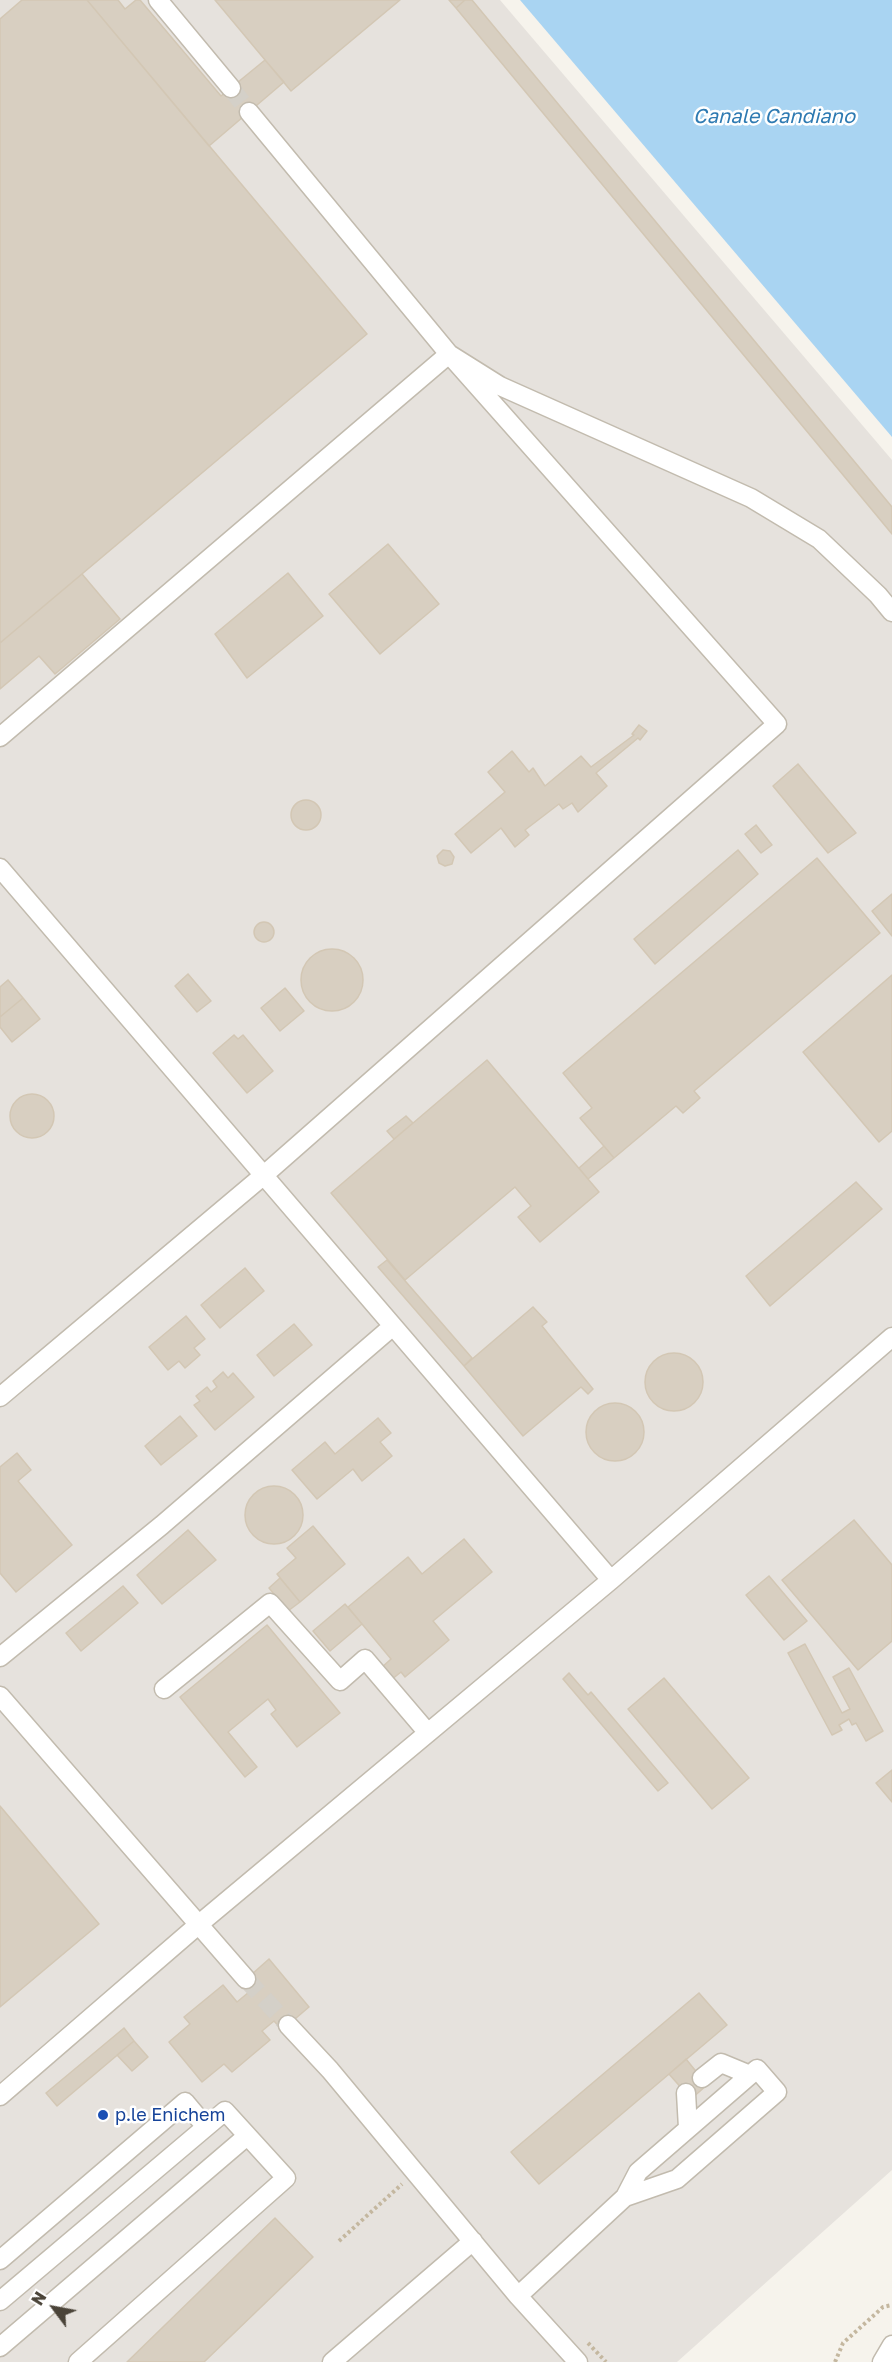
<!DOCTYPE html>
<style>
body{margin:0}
#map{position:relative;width:892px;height:2362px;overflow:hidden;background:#f6f3ec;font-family:"Golos Text",sans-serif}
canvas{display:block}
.north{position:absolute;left:24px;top:2278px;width:60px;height:60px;-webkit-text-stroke:4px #fff;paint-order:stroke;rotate:302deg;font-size:16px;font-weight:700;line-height:24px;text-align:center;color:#4b4439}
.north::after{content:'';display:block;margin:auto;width:21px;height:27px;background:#4b4439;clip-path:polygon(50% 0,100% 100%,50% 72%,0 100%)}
</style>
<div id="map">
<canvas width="892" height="2362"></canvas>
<div class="north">N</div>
</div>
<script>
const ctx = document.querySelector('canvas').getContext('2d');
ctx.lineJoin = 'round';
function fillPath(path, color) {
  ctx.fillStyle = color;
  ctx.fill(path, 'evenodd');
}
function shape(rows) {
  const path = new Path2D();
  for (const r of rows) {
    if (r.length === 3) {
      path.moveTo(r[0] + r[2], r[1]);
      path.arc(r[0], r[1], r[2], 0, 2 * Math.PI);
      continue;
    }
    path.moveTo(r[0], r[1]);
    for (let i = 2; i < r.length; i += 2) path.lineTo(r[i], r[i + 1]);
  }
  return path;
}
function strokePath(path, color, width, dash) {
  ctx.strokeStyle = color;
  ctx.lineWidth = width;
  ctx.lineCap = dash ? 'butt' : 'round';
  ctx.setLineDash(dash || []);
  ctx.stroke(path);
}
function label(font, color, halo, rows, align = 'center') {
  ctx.font = font + ' "Golos Text",sans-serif';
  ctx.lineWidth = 5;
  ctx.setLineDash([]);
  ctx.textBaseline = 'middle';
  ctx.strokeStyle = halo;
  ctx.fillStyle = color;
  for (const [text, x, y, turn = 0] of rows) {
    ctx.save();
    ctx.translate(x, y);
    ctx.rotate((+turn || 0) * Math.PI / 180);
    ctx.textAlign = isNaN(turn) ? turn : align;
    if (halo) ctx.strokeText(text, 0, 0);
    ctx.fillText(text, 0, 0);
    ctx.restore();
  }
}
fillPath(shape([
 [0,0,500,0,892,460,892,2170,677,2362,0,2362]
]), '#e6e2dd');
fillPath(shape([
 [520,0,892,0,892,437]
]), '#a9d4f2');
const building = shape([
 [22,0,87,0,367,334,0,643,0,19,22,0],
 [87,0,118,0,125,9,136,0,140,0,221,96,265,60,284,82,209,146,87,0],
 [215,0,400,0,291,91,215,0],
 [449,0,465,0,456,8,449,0],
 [465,0,472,0,892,507,892,534,456,8,465,0],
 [388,544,439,604,380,654,329,594,388,544],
 [288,573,323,616,247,678,215,634,288,573],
 [82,574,120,619,55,674,39,656,0,689,0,643,82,574],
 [639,725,647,731,640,740,638,738,596,773,607,786,578,812,572,803,563,809,559,804,525,830,529,835,515,847,501,828,471,853,455,834,505,792,488,772,512,751,529,772,533,768,545,786,581,756,591,767,634,735,632,734,639,725],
 [798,764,856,833,828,853,773,786,798,764],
 [306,815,15],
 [756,825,772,845,761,853,745,834,756,825],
 [443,850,450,851,454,857,452,864,445,866,439,863,437,856,443,850],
 [738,850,758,874,655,964,634,939,738,850],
 [817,858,880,933,694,1091,700,1098,683,1113,676,1106,614,1158,580,1118,592,1108,563,1073,817,858],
 [892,894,892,936,872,911,892,894],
 [264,932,10],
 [332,980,31],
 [188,974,211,1001,197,1012,175,986,188,974],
 [892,975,892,1131,879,1142,803,1052,892,975],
 [8,980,23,998,0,1017,0,987,8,980],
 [285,988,304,1011,280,1031,261,1008,285,988],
 [23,998,40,1019,12,1042,0,1027,0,1017,23,998],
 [234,1035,238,1039,243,1035,273,1071,247,1093,213,1053,234,1035],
 [487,1060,599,1192,540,1242,518,1217,531,1206,515,1187,405,1280,331,1193,487,1060],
 [32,1116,22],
 [406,1116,413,1123,394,1139,387,1131,406,1116],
 [604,1146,614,1158,588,1179,579,1168,604,1146],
 [856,1182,882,1209,770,1306,746,1276,856,1182],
 [387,1260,472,1358,464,1366,378,1267,387,1260],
 [245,1268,264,1291,220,1328,201,1305,245,1268],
 [533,1307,547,1322,542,1326,593,1389,588,1394,581,1387,523,1436,464,1366,533,1307],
 [186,1316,205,1339,194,1348,200,1355,185,1368,179,1361,168,1370,149,1347,186,1316],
 [294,1324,312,1345,274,1376,257,1355,294,1324],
 [674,1382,29],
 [223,1372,228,1378,233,1373,254,1397,215,1430,194,1405,200,1401,196,1396,207,1387,211,1392,217,1387,213,1381,223,1372],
 [615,1432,29],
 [180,1416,197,1436,161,1465,145,1446,180,1416],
 [378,1418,391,1433,380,1442,392,1456,362,1481,353,1469,317,1499,292,1470,325,1442,335,1454,378,1418],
 [17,1453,31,1470,18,1481,72,1545,16,1592,0,1573,0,1467,17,1453],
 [274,1515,29],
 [854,1520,892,1565,892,1641,858,1670,782,1580,854,1520],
 [313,1526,345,1564,300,1602,277,1574,296,1558,287,1548,313,1526],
 [188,1530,216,1560,162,1604,137,1575,188,1530],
 [464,1539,492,1572,433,1621,449,1640,405,1677,401,1672,391,1680,381,1668,391,1659,348,1607,408,1557,422,1574,464,1539],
 [769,1576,807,1621,784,1640,746,1595,769,1576],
 [280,1578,300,1602,288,1611,269,1588,280,1578],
 [123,1586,138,1603,81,1651,66,1633,123,1586],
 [345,1604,362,1624,330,1651,313,1631,345,1604],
 [267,1625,340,1713,297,1747,271,1714,276,1710,268,1699,228,1732,257,1767,245,1777,180,1697,267,1625],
 [805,1644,842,1713,850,1709,833,1677,849,1668,883,1731,866,1741,856,1723,852,1725,849,1719,839,1725,842,1730,832,1735,788,1653,805,1644],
 [569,1673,588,1695,591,1692,668,1783,658,1791,563,1679,569,1673],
 [664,1678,749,1778,712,1809,628,1709,664,1678],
 [892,1770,892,1802,876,1783,892,1770],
 [0,1806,99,1924,0,2007,0,1806],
 [269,1959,309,2007,282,2030,274,2021,262,2031,270,2040,232,2072,224,2064,202,2082,169,2042,190,2024,184,2017,223,1985,237,2002,249,1992,242,1983,269,1959],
 [699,1993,727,2025,539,2184,511,2152,699,1993],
 [124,2028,134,2041,57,2106,46,2093,124,2028],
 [134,2041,148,2057,132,2071,117,2055,134,2041],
 [686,2059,707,2085,691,2099,669,2074,686,2059],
 [275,2218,313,2257,204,2362,127,2362,275,2218]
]);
fillPath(building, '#d8cfc1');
strokePath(building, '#d3c7b4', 1.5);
strokePath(shape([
 [231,88,249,112],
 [246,1979,288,2025]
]), '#d4d0c8', 18, [18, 9]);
const minor = shape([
 [158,0,231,88],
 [249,112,449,354,500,386,751,498,819,539,878,595,892,612],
 [0,737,449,354,777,724,264,1175,0,1397],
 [0,868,611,1580],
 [0,1657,162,1525,393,1326],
 [164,1689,270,1603,340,1681,365,1659,428,1733],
 [0,1696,246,1979],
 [288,2025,330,2070,518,2296,578,2362],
 [702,2078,721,2063,750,2075],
 [686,2093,688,2128],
 [0,2096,198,1925,611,1580,892,1337],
 [0,2260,185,2102,206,2127],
 [518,2296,625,2197,638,2172,757,2069,777,2092,677,2179,625,2197],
 [0,2301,225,2111,286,2178,78,2362],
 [0,2347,247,2136],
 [332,2362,473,2241],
 [882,2362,892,2345]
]);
strokePath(minor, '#c2bbae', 21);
strokePath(shape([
 [339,2241,402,2184],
 [588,2343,606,2362],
 [835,2362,843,2343,883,2307,892,2305]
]), '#c4b79f', 4, [3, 3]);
strokePath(minor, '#fff', 18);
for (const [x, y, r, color] of [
 [103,2115,6,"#1a4fb4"]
]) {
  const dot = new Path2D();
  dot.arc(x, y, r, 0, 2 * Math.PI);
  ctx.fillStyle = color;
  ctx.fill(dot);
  strokePath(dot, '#fff', 2);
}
label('18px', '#164399', '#fff', [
 ["p.le Enichem",115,2115]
], 'left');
label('italic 20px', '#2e7ab2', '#fff', [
 ["Canale Candiano",774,117]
]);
</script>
